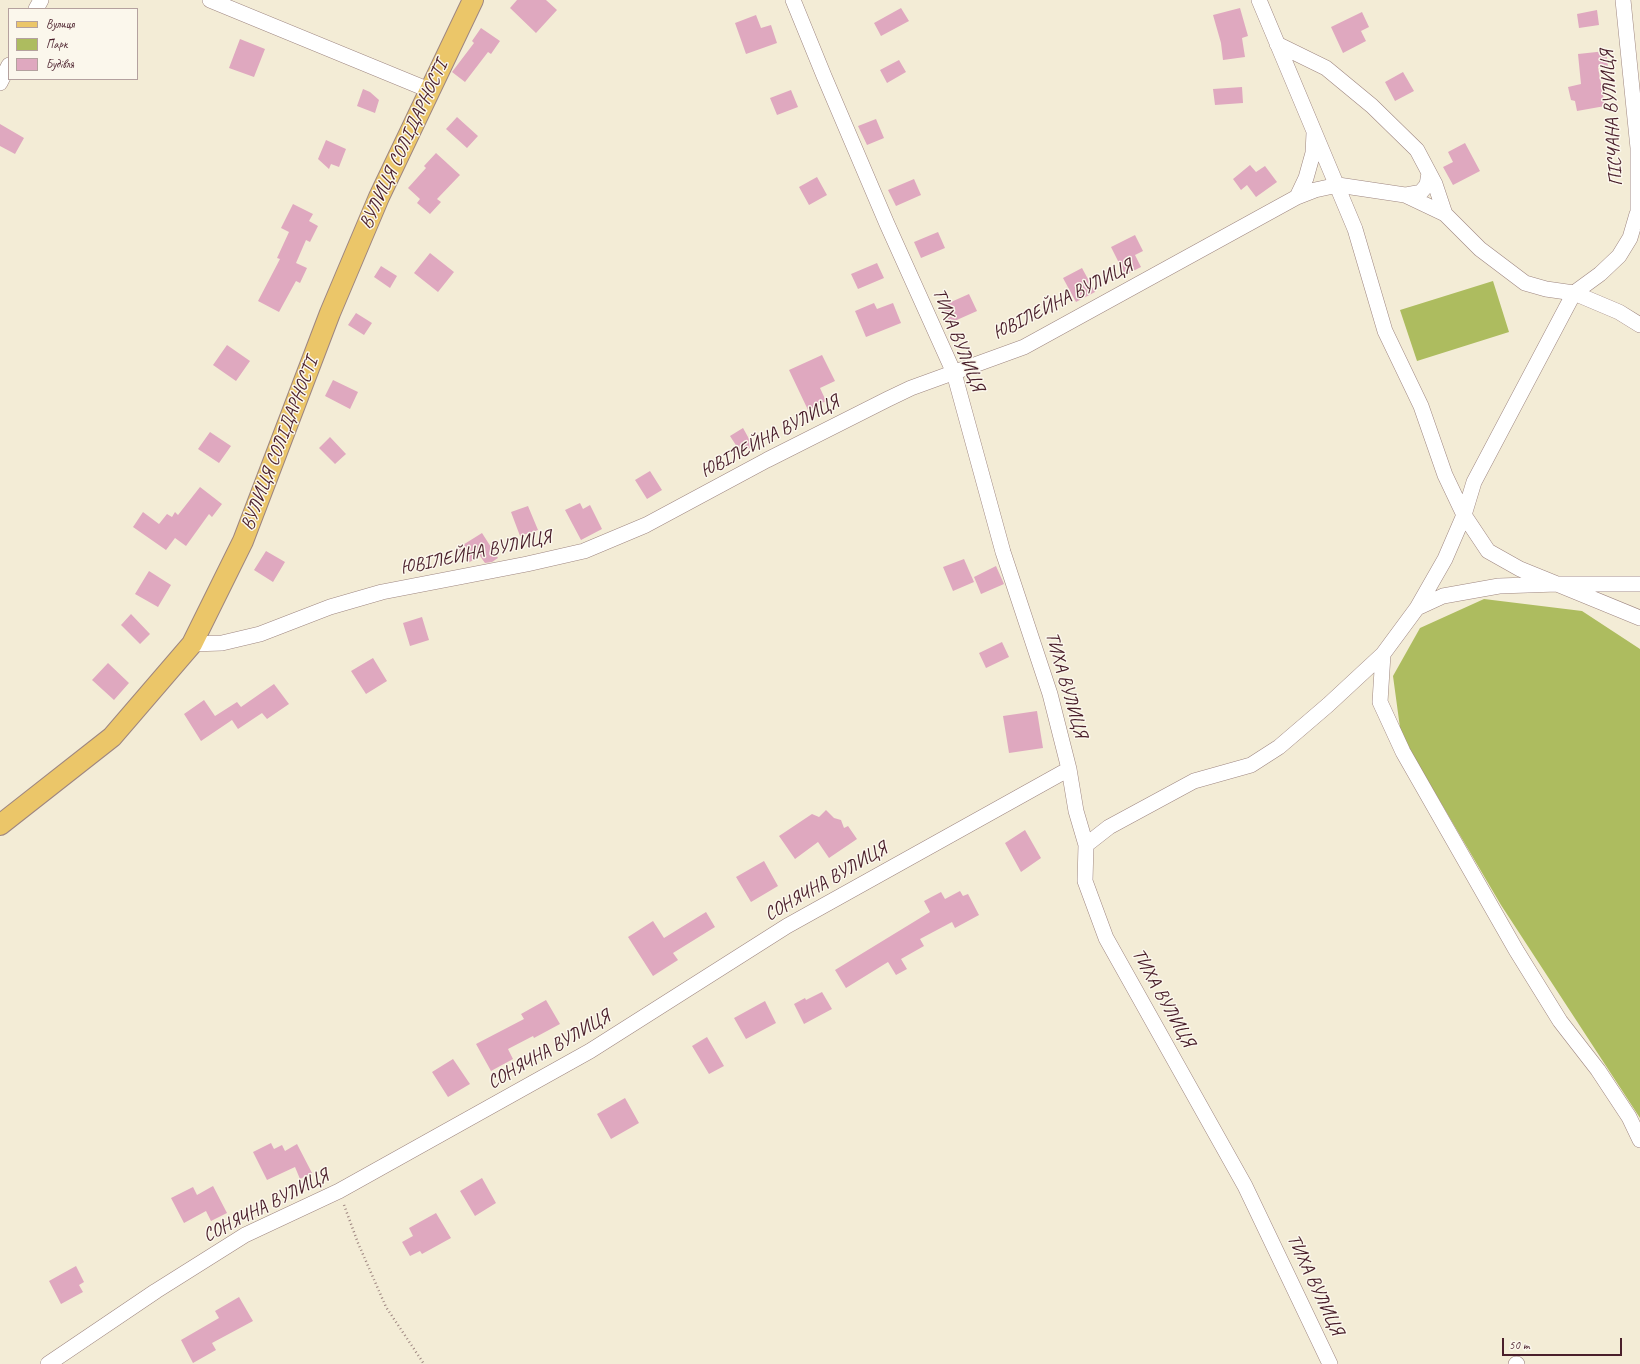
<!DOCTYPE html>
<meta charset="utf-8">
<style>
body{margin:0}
#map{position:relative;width:1640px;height:1364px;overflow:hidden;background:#f3ecd6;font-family:Caveat,sans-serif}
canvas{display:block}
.legend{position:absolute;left:8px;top:8px;width:130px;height:72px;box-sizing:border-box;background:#fbf7ec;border:1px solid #b4a19f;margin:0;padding:5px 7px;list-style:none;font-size:12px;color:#4a1f2b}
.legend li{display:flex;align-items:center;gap:8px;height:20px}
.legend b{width:20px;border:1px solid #b4a19f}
.scale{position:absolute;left:1502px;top:1338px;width:120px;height:18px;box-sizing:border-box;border:2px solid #4a1f2b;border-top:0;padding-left:5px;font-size:12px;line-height:14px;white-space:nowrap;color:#4a1f2b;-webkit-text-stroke:3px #fbf7ec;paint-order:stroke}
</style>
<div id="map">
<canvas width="1640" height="1364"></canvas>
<ul class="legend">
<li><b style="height:5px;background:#ebc669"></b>Вулиця</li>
<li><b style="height:11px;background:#adbc5f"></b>Парк</li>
<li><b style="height:11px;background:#dfa8bf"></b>Будівля</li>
</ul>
<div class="scale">50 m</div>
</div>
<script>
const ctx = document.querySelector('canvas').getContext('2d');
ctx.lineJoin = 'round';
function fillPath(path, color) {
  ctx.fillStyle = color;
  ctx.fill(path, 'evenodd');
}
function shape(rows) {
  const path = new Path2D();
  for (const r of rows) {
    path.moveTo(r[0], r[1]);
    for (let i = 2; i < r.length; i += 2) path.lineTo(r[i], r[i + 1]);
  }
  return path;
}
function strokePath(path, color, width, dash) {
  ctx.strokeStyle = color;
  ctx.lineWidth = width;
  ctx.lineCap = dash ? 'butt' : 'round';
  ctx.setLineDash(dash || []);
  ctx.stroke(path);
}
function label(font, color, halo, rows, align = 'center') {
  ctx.font = font + ' Caveat,sans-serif';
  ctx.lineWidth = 3;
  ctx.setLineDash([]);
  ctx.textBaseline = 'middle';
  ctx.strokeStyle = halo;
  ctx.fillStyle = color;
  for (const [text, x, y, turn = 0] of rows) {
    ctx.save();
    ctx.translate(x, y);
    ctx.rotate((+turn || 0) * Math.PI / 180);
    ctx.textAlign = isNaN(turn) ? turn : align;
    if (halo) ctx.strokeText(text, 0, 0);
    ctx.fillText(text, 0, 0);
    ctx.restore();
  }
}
fillPath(shape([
 [1493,281,1509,332,1417,361,1400,310],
 [1484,599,1582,611,1640,649,1640,1118,1501,905,1401,735,1393,676,1420,628]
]), '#adbc5f');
fillPath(shape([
 [517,0,546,0,557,10,536,33,510,8],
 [901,8,909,21,881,36,874,23],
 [1240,8,1248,36,1242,38,1245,57,1223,60,1221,43,1213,15],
 [1597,10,1599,25,1579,28,1577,14],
 [1362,12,1369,27,1361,31,1366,41,1343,53,1331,27],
 [756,15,761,28,771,25,777,43,746,54,735,23],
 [481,28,500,41,491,54,488,52,465,82,452,72,474,43,472,41],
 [240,39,265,49,254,77,229,68],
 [1606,51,1608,66,1598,67,1605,106,1577,111,1575,101,1571,100,1568,87,1581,84,1578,54],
 [899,60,906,72,887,83,880,70],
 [1403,72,1414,91,1395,101,1385,82],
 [1242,87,1243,103,1215,105,1213,89],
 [363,89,370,92,379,100,375,113,357,106],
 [791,90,798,107,777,115,770,98],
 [457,117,478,136,467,148,446,129],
 [876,119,884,138,867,145,858,126],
 [0,124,24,138,15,154,0,146],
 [326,140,346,149,339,167,331,164,329,169,318,159],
 [1465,143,1480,171,1453,185,1443,167,1453,162,1448,152],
 [436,153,460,175,437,199,441,202,430,214,417,203,420,199,408,188,426,168,424,166],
 [1250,165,1256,172,1265,166,1277,182,1256,197,1247,185,1241,190,1233,179],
 [817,177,827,195,809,205,799,187],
 [914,179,921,195,896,206,888,190],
 [293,204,313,214,309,221,318,226,310,242,306,240,296,263,307,268,300,283,296,281,279,312,258,301,280,259,277,258,289,232,281,228],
 [938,232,945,248,921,258,914,242],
 [1135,235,1143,251,1135,255,1141,267,1125,275,1111,247],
 [430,253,454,272,438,292,414,273],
 [877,263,884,278,858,289,851,274],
 [381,266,397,276,390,288,374,277],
 [1082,268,1095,292,1076,302,1063,278],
 [969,294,977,311,950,323,942,306],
 [874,303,877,309,893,303,901,323,866,337,855,311],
 [356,313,372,323,364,335,348,325],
 [227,345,250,361,236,381,213,365],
 [822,355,835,381,820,388,826,401,808,410,789,370],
 [333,380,358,392,350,409,325,396],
 [743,428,753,446,741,453,730,436],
 [210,432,231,446,219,463,198,449],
 [330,437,346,454,335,464,319,448],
 [650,471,662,490,647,499,635,480],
 [200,487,222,504,212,517,209,514,186,546,175,538,166,550,133,527,143,512,159,524,167,514,172,517,175,512,178,515],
 [580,503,583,509,590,505,602,529,581,540,565,510],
 [528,506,538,530,520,536,511,512],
 [482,533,498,558,492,562,485,563,480,556,468,563,458,548],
 [266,551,285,562,273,582,254,570],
 [964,559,974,582,953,591,943,567],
 [996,566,1004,584,981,594,974,577],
 [149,571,171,585,158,607,135,594],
 [131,614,150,634,140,644,121,625],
 [422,617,429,640,410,646,403,623],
 [1002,642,1009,657,986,668,979,653],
 [373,658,387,681,366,694,351,671],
 [108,663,129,683,114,700,92,680],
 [274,684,289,704,267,719,262,713,238,729,232,720,201,741,184,714,204,700,215,716,237,702,241,707],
 [1037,711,1043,748,1009,753,1003,716],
 [826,810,834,818,841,820,844,828,848,826,857,839,829,858,818,842,795,859,779,836,812,814,819,817],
 [1025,830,1041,858,1021,872,1005,843],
 [764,861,778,886,751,902,736,877],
 [960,891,963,896,968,894,979,915,955,928,952,922,920,939,924,946,901,959,907,969,896,975,888,962,846,988,835,970,930,912,924,901,941,892,945,899],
 [706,912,715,927,673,953,678,960,653,976,628,937,653,921,664,938],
 [822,992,832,1009,804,1024,794,1004,805,998,806,1000],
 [546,1000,560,1024,534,1038,533,1036,508,1049,513,1059,491,1071,476,1044,524,1019,521,1014],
 [765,1001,776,1023,746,1039,734,1018],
 [707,1037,724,1066,709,1074,692,1046],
 [453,1059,470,1084,448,1097,432,1072],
 [625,1098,639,1123,611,1139,597,1114],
 [271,1143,274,1149,282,1145,285,1151,297,1144,312,1173,300,1179,295,1167,267,1180,253,1152],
 [482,1178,496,1203,475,1216,460,1191],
 [213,1186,227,1213,211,1221,206,1211,184,1223,171,1198,193,1187,197,1195],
 [436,1213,451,1238,422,1254,420,1251,410,1256,402,1242,413,1236,409,1228],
 [76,1266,84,1282,79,1285,83,1292,61,1304,49,1281],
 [239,1297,253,1321,212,1343,216,1350,193,1363,181,1340,219,1318,215,1311]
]), '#dfa8bf');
const minor = shape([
 [210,0,429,90],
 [793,0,824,76,887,224,954,373,1003,552,1050,694,1069,769,1076,811,1086,845,1085,881,1106,938,1245,1186,1330,1364],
 [1259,0,1355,229,1385,331,1421,406,1445,475,1464,515,1488,551,1520,569,1557,584,1640,584],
 [1623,0,1638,148,1638,222],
 [36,9,41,0],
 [1277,44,1326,68,1372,106,1417,150,1435,184,1445,214],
 [0,83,9,65],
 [1405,195,1421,192,1427,185,1429,173],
 [1297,197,1306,178,1313,153,1314,133],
 [1637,214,1630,238,1619,256,1600,274,1574,293,1474,482,1464,515,1445,559,1417,608,1383,654,1380,702,1403,752,1516,950,1560,1021,1598,1070,1629,1117,1640,1140],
 [1417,608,1443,596,1499,586,1557,584,1640,618],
 [192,644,222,643,260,634,330,607,382,592,527,564,584,551,646,525,767,460,888,399,911,388,1024,347,1297,197,1315,190,1338,185,1405,195,1445,214,1480,249,1525,283,1546,289,1574,293,1619,312,1640,325],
 [1086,845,1109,827,1194,781,1251,765,1279,747,1328,705,1383,654],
 [48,1364,156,1291,245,1235,339,1191,590,1051,787,926,1069,769],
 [1516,1364,1517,1364]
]);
const major = shape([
 [0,825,112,737,192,644,243,541,330,313,379,197,473,0]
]);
strokePath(minor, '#9e8680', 16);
strokePath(major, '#9e8680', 22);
strokePath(shape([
 [344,1205,358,1243,386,1307,424,1364]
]), '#9e8680', 2.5, [1, 3]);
strokePath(minor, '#fff', 15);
strokePath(major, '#ebc669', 20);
label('19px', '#4a1f2b', '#fbf7ec', [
 ["ПІСЧАНА ВУЛИЦЯ",1612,118,-94],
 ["ВУЛИЦЯ СОЛІДАРНОСТІ",404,145,-65],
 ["ЮВІЛЕЙНА ВУЛИЦЯ",1063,300,-27],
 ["ТИХА ВУЛИЦЯ",958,340,68],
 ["ЮВІЛЕЙНА ВУЛИЦЯ",770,437,-28],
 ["ВУЛИЦЯ СОЛІДАРНОСТІ",280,444,-69],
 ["ЮВІЛЕЙНА ВУЛИЦЯ",476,553,-12],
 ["ТИХА ВУЛИЦЯ",1066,685,74],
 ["СОНЯЧНА ВУЛИЦЯ",826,882,-30],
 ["ТИХА ВУЛИЦЯ",1163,998,61],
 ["СОНЯЧНА ВУЛИЦЯ",549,1050,-30],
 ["СОНЯЧНА ВУЛИЦЯ",266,1206,-27],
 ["ТИХА ВУЛИЦЯ",1315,1285,65]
]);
</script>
